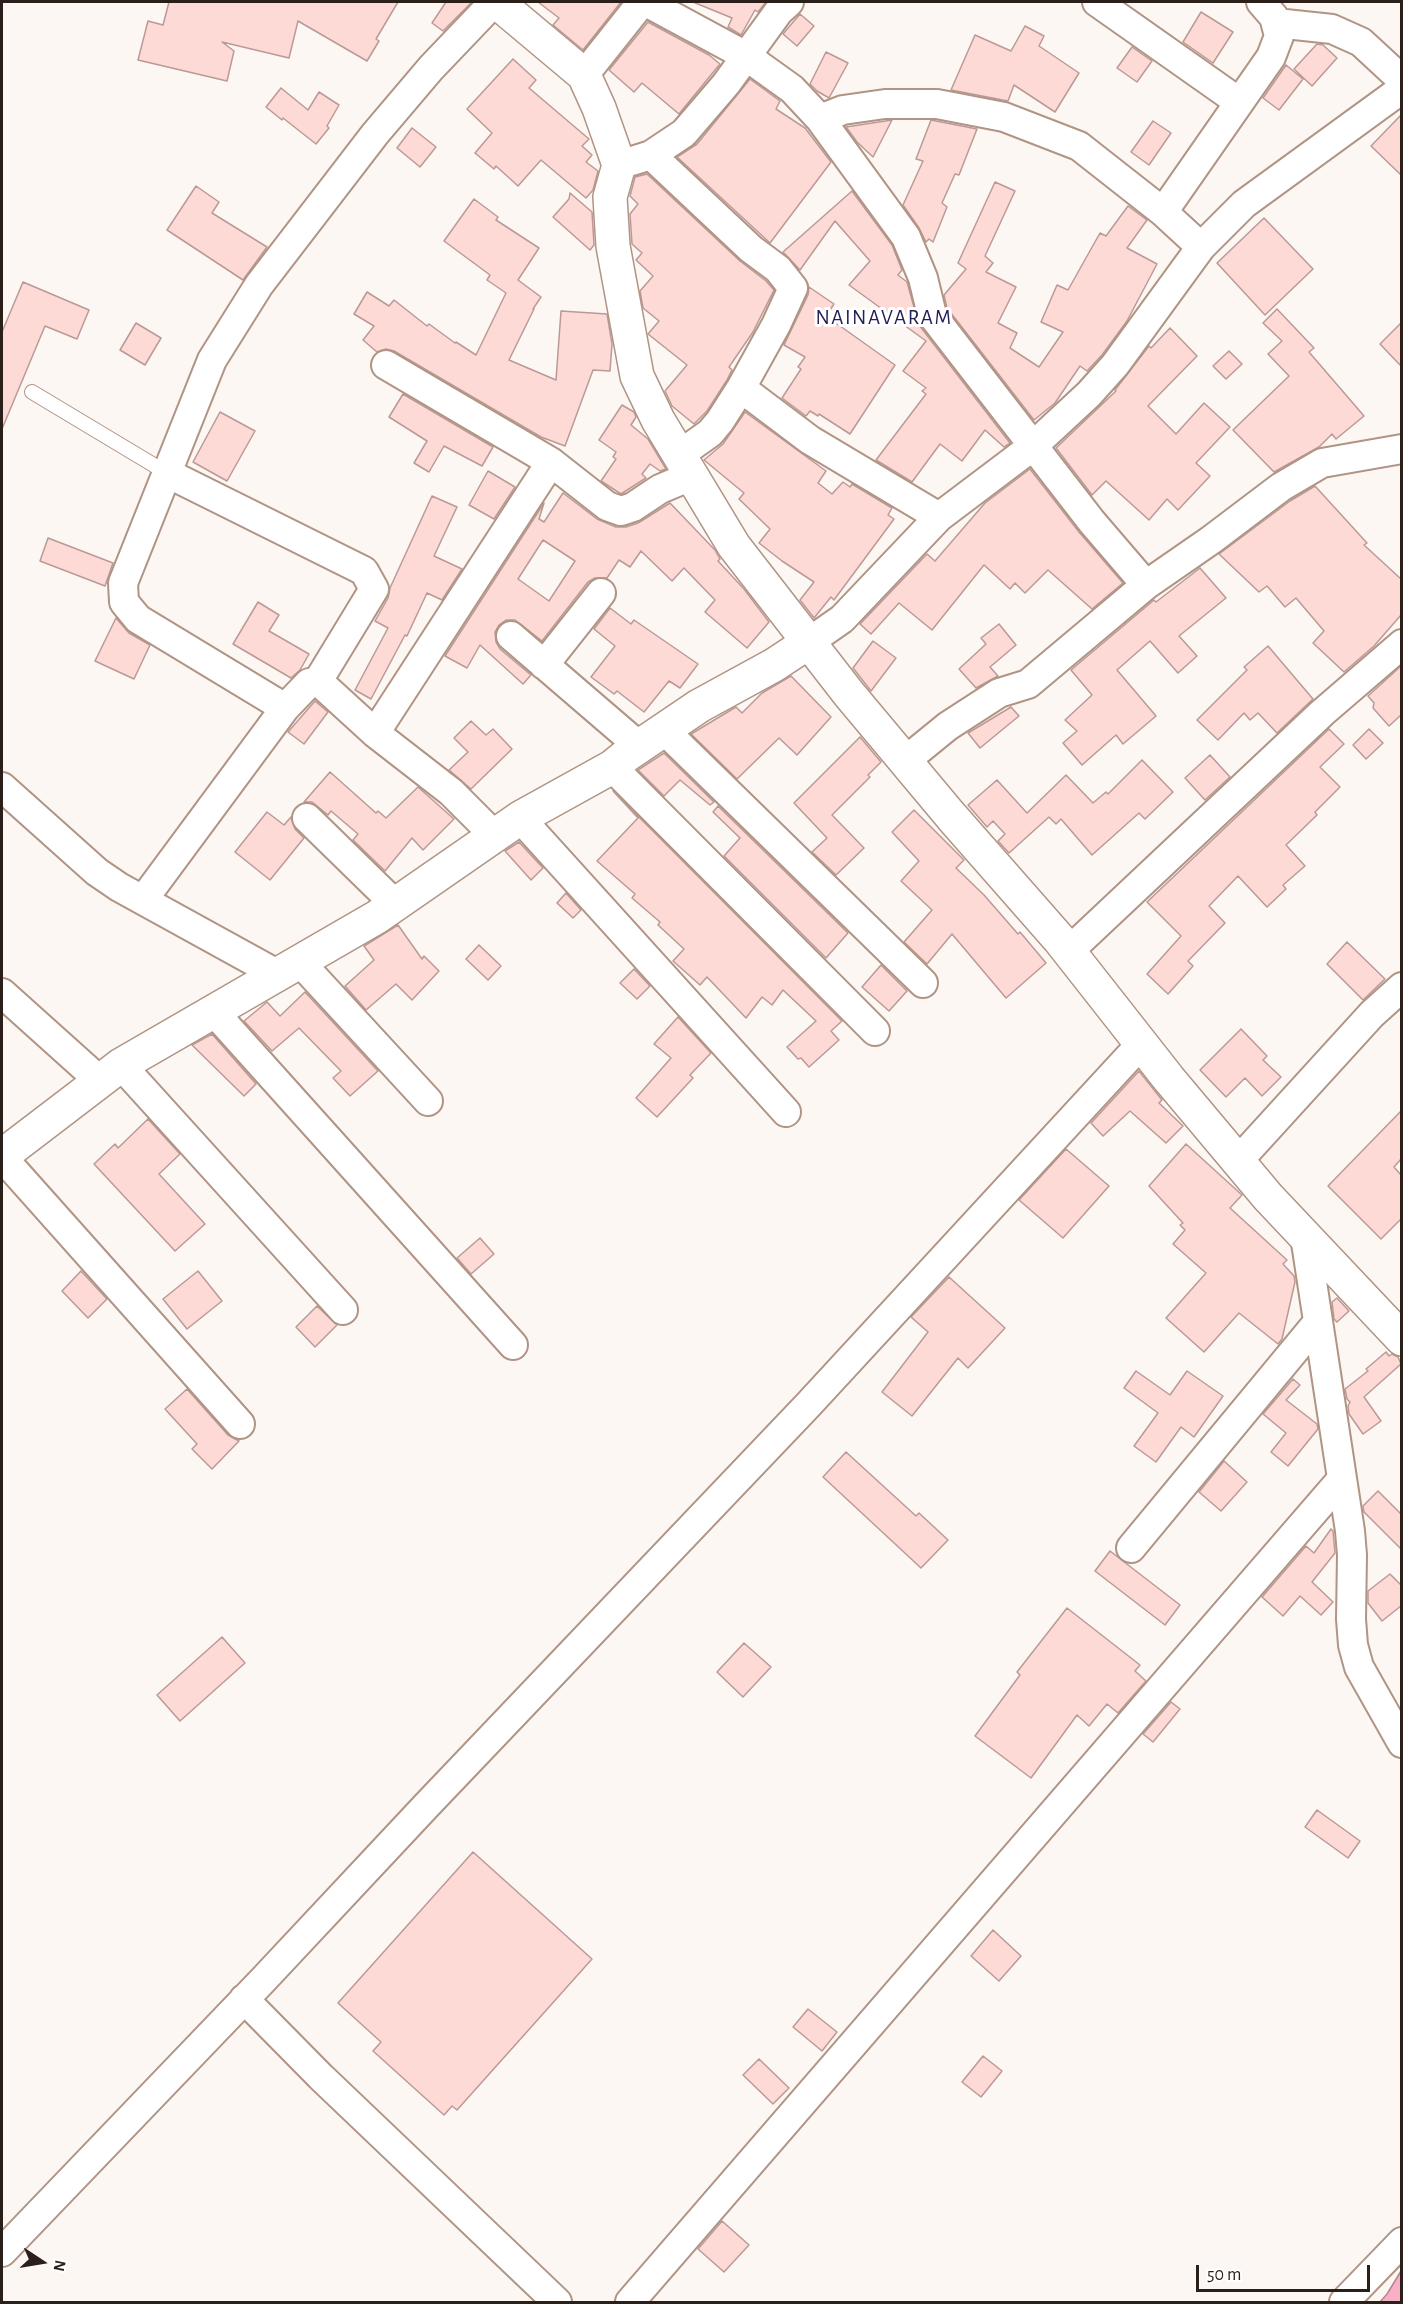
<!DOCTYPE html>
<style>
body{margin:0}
#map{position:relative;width:1403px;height:2304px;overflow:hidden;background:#fdf7f3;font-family:"Alegreya Sans",sans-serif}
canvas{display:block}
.frame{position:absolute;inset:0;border:3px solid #2a1f19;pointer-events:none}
.north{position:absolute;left:12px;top:2232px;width:60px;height:60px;-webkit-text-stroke:4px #fff;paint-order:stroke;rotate:102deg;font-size:16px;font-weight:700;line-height:24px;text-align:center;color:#2a1f19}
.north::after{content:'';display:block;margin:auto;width:21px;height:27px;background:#2a1f19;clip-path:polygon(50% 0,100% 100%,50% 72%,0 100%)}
.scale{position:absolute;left:1196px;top:2265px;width:174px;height:27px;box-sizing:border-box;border:3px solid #2a1f19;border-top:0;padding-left:8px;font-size:18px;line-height:21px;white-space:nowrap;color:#2a1f19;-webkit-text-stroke:4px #fff;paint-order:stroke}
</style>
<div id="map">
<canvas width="1403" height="2304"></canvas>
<div class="frame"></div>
<div class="north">N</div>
<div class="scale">50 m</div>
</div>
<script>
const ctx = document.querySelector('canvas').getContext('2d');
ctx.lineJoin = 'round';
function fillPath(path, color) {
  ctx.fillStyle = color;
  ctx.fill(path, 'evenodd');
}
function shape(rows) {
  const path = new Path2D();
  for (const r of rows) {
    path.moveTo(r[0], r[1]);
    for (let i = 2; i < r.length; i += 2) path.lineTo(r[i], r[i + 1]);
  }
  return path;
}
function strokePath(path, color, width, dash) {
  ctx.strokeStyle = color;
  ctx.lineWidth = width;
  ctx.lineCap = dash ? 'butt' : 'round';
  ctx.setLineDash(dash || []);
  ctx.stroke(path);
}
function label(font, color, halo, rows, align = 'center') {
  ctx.font = font + ' "Alegreya Sans",sans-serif';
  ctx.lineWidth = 6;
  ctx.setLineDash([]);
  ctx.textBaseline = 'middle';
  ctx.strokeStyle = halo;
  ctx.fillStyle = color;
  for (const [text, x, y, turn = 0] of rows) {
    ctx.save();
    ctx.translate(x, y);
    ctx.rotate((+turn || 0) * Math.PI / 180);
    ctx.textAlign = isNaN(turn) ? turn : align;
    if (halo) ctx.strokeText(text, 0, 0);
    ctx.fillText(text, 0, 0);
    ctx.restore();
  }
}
const water = shape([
 [1401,2271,1401,2302,1380,2302,1387,2294,1401,2271]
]);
fillPath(water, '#f7b0c6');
strokePath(water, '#ba8492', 1.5);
const building = shape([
 [169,2,398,2,376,39,379,41,367,61,298,21,289,58,222,42,234,51,227,81,138,60,148,21,163,25,169,2],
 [446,2,472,2,443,31,432,23,446,2],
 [538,2,621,2,583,50,553,25,559,18,538,2],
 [693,2,766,2,758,12,755,10,741,35,728,27,732,18,693,2],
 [1201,12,1233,32,1213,63,1183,42,1201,12],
 [800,14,814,26,797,46,783,34,800,14],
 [648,22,709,55,720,64,679,114,642,83,634,92,609,70,648,22],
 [1025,26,1044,36,1039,46,1079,73,1055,112,1014,85,1008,101,951,90,975,35,1011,51,1025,26],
 [1317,44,1323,45,1337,58,1312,86,1294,69,1317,44],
 [1132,47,1152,61,1137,82,1117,68,1132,47],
 [826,52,848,63,829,98,817,91,810,84,826,52],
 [513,59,536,80,529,88,589,139,582,146,592,155,586,162,598,171,593,190,586,198,541,160,518,186,496,166,494,169,475,153,492,133,467,109,513,59],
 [1286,65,1303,79,1279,110,1263,98,1286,65],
 [750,79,780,101,776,109,805,128,831,162,770,243,677,157,697,144,750,79],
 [281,88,308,110,319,92,339,105,327,126,329,128,316,144,283,118,282,120,266,107,281,88],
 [1401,115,1401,175,1371,146,1401,115],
 [892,120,873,157,857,142,846,127,892,120],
 [931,120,977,129,959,175,955,174,942,203,947,207,933,242,929,239,926,242,919,228,903,205,923,161,916,159,931,120],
 [1153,121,1171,133,1149,165,1131,152,1153,121],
 [412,128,436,147,420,167,397,148,412,128],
 [647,174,740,261,766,281,774,290,753,332,729,367,732,370,727,380,707,411,694,424,672,406,665,391,687,365,648,334,659,321,643,308,640,291,653,276,636,260,642,253,632,244,630,214,638,204,630,196,635,177,647,174],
 [995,182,1015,191,985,256,993,263,986,272,1016,287,998,323,1017,333,1010,348,1039,367,1063,332,1041,322,1057,285,1068,290,1100,233,1106,236,1128,206,1147,220,1127,248,1157,264,1127,321,1102,355,1087,371,1080,366,1055,403,1034,420,947,308,944,295,966,269,958,263,995,182],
 [196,186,219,202,212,213,267,247,243,280,167,230,196,186],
 [852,191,892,245,902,270,898,275,907,282,919,325,1010,443,1004,447,985,430,962,461,940,444,912,482,876,460,926,394,922,391,926,388,903,371,926,341,849,285,870,261,835,221,800,270,783,252,852,191],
 [570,193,592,212,594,245,590,250,553,217,569,199,570,193],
 [474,199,498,217,496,220,539,248,518,280,541,297,533,309,534,309,509,360,556,380,561,311,607,314,612,344,610,371,593,370,565,446,541,437,394,351,386,349,377,352,363,340,374,326,354,314,367,292,389,306,394,300,427,326,429,324,455,343,456,342,476,355,506,293,487,280,490,275,444,241,474,199],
 [1264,218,1313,269,1265,315,1217,263,1264,218],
 [23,282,89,310,77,339,45,326,2,429,2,332,23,282],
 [809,287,834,304,826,316,895,365,850,434,819,414,818,416,810,411,806,416,782,398,801,369,798,367,805,357,784,345,808,295,809,287],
 [1277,309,1314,348,1309,352,1364,416,1336,439,1332,434,1319,447,1274,472,1233,430,1289,376,1268,354,1282,341,1263,323,1277,309],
 [136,323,161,338,145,365,120,350,136,323],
 [1401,323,1401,366,1380,344,1401,323],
 [1170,328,1197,356,1148,406,1176,434,1204,403,1230,427,1196,463,1210,476,1178,510,1167,499,1149,520,1106,481,1092,495,1056,448,1116,391,1115,390,1149,346,1151,348,1170,328],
 [1229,351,1242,364,1226,379,1213,366,1229,351],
 [403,394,493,447,482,466,444,446,429,472,414,463,427,441,389,417,403,394],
 [622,405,634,412,636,417,631,425,648,439,666,469,660,471,650,464,642,474,646,478,621,494,601,481,616,459,613,457,616,452,599,440,622,405],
 [220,412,255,431,227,481,193,462,220,412],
 [745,412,826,471,818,483,832,494,843,482,850,487,852,484,892,508,888,515,894,519,834,600,831,597,814,618,800,600,814,582,782,561,759,543,770,529,739,499,744,493,704,460,723,444,745,412],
 [1030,469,1079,532,1123,583,1092,609,1048,570,1025,593,1015,583,1010,589,984,565,932,630,899,603,871,634,860,624,927,554,935,561,985,503,1030,469],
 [488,471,515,487,494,519,469,505,488,471],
 [1315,486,1367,543,1364,545,1401,579,1401,615,1374,646,1344,672,1313,643,1324,631,1296,598,1285,607,1267,586,1259,592,1219,554,1290,501,1315,486],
 [563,493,597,519,616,527,626,527,638,523,670,503,715,550,720,559,718,561,744,589,769,622,747,648,705,612,715,600,684,568,672,581,641,551,630,567,619,560,607,578,595,578,588,582,542,641,515,620,506,620,499,625,495,632,496,642,500,649,531,675,523,684,480,645,467,668,445,656,544,503,539,519,544,522,563,493],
 [543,540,575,561,549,601,518,579,543,540],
 [432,496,457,507,434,556,462,569,442,600,427,593,407,636,405,635,371,699,355,690,388,628,375,621,388,598,390,588,432,496],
 [48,538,113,563,105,586,40,561,48,538],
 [1200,568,1226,598,1179,636,1197,656,1178,673,1150,641,1117,670,1156,716,1123,744,1116,735,1082,765,1063,743,1077,731,1065,720,1092,695,1071,670,1154,600,1156,602,1200,568],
 [258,602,279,615,269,631,309,654,300,670,291,678,233,644,258,602],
 [610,608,631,624,634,620,698,664,680,688,669,681,644,712,617,691,614,694,591,677,615,646,594,629,610,608],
 [116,618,129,633,150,645,134,679,95,661,116,618],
 [999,624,1016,645,990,667,998,676,976,688,959,669,986,644,981,638,999,624],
 [873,641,896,658,871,691,853,668,873,641],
 [1268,646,1313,699,1277,733,1258,713,1250,720,1244,713,1218,740,1197,720,1247,670,1244,667,1268,646],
 [1401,666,1401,715,1389,726,1373,708,1374,703,1368,696,1401,666],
 [791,676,831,717,797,755,779,738,737,779,691,734,736,707,742,713,762,693,791,676],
 [315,701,328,712,304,744,288,732,315,701],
 [1011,707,1019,716,980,748,968,733,1011,707],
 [471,721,486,735,493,729,512,749,471,789,449,770,468,752,454,738,471,721],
 [1329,729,1344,744,1320,767,1340,787,1315,812,1317,815,1286,845,1305,866,1283,885,1286,889,1267,907,1238,876,1209,906,1225,923,1188,961,1193,966,1168,994,1147,974,1181,936,1147,902,1329,729],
 [1369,729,1383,743,1366,759,1353,745,1369,729],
 [860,737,881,762,868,775,870,777,832,815,864,848,836,875,812,852,827,838,794,803,860,737],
 [664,753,714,802,710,805,680,780,664,796,638,770,664,753],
 [1210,755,1230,777,1205,800,1185,778,1210,755],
 [1142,760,1173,792,1145,819,1139,813,1092,855,1061,819,1056,824,1049,817,1009,853,998,841,1005,834,993,821,987,827,968,805,997,780,1027,813,1066,775,1093,803,1106,792,1108,794,1142,760],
 [330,772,376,813,378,811,386,818,418,787,454,819,423,850,412,838,385,871,353,840,358,834,331,811,328,815,312,802,304,802,330,772],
 [613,791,842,1021,831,1031,839,1040,809,1067,801,1058,798,1059,787,1047,816,1021,783,990,772,1005,762,997,746,1018,707,977,700,985,673,961,684,949,658,925,660,922,632,898,635,894,597,861,638,818,613,791],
 [718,806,848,933,826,958,724,856,740,838,713,812,718,806],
 [914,810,964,860,956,868,984,895,1018,934,1020,932,1046,963,1006,998,952,934,927,964,904,942,932,910,901,881,919,861,892,832,914,810],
 [267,812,284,825,291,817,295,829,304,838,270,880,235,852,267,812],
 [519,842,543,868,531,880,505,851,519,842],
 [566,893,581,910,573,918,557,903,566,893],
 [398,925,422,959,424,956,439,971,412,1000,396,984,366,1010,345,986,374,960,364,946,398,925],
 [1347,942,1385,979,1363,1000,1327,964,1347,942],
 [479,945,501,966,488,980,466,959,479,945],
 [881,965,907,991,889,1011,862,987,881,965],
 [634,969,650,986,637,999,620,983,634,969],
 [305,992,378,1071,350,1096,333,1078,341,1071,299,1028,272,1051,244,1021,267,1002,280,1016,305,992],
 [678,1017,711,1053,690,1075,693,1078,657,1117,636,1098,671,1058,654,1044,678,1017],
 [1241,1029,1267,1056,1263,1060,1281,1077,1262,1096,1245,1078,1226,1097,1200,1070,1241,1029],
 [212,1034,256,1084,244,1096,192,1045,212,1034],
 [1139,1071,1162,1100,1159,1103,1183,1126,1166,1143,1130,1111,1103,1136,1091,1123,1139,1071],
 [1401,1111,1401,1159,1394,1167,1401,1175,1401,1219,1381,1239,1328,1186,1401,1111],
 [148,1119,180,1154,159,1174,205,1224,175,1251,94,1164,115,1144,118,1148,148,1119],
 [1186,1144,1242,1195,1230,1208,1287,1260,1283,1264,1294,1276,1295,1282,1282,1339,1278,1344,1239,1313,1204,1352,1166,1318,1206,1273,1173,1244,1185,1230,1180,1225,1183,1223,1149,1186,1186,1144],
 [1066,1149,1109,1186,1063,1238,1019,1200,1066,1149],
 [480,1238,494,1254,471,1274,457,1258,480,1238],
 [81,1271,107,1299,88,1318,62,1291,81,1271],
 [198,1271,222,1301,187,1329,163,1299,198,1271],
 [949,1277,1005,1328,968,1368,958,1358,912,1416,882,1392,928,1332,911,1317,949,1277],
 [1337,1298,1349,1311,1337,1322,1334,1319,1332,1302,1337,1298],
 [317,1306,337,1325,315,1347,296,1327,317,1306],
 [1386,1352,1389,1356,1392,1354,1398,1357,1401,1364,1364,1397,1381,1421,1363,1434,1349,1414,1348,1406,1350,1402,1347,1399,1345,1389,1368,1371,1366,1369,1386,1352],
 [1136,1371,1170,1395,1187,1371,1223,1396,1194,1437,1181,1427,1156,1462,1134,1446,1158,1413,1124,1388,1136,1371],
 [1293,1379,1300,1385,1286,1400,1317,1424,1318,1429,1288,1466,1271,1452,1286,1433,1263,1414,1293,1379],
 [187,1389,228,1435,239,1441,212,1469,192,1449,197,1444,165,1409,187,1389],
 [846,1452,916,1516,919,1513,948,1540,921,1568,823,1477,846,1452],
 [1224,1461,1247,1482,1221,1511,1199,1492,1224,1461],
 [1378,1491,1401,1514,1401,1549,1364,1512,1363,1506,1378,1491],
 [1331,1529,1333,1531,1335,1553,1312,1582,1333,1602,1321,1615,1300,1596,1283,1616,1262,1597,1306,1546,1314,1553,1331,1529],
 [1110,1551,1180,1605,1165,1625,1095,1571,1110,1551],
 [1390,1574,1401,1585,1401,1606,1382,1621,1368,1603,1368,1591,1390,1574],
 [1067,1608,1140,1665,1135,1671,1146,1681,1118,1713,1107,1704,1089,1726,1077,1715,1031,1778,975,1736,1020,1675,1017,1672,1067,1608],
 [222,1637,245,1663,180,1721,157,1695,222,1637],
 [744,1643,771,1667,743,1697,717,1672,744,1643],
 [1171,1702,1180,1709,1153,1742,1143,1734,1171,1702],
 [1317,1810,1360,1841,1348,1858,1305,1827,1317,1810],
 [473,1852,592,1959,457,2110,452,2106,444,2115,373,2051,381,2042,338,2003,473,1852],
 [993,1930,1021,1956,999,1981,971,1956,993,1930],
 [808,2009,837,2032,822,2051,793,2027,808,2009],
 [983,2056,1002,2071,981,2097,962,2082,983,2056],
 [759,2059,789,2088,773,2104,743,2075,759,2059],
 [722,2221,749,2245,724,2272,698,2249,722,2221]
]);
fillPath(building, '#fedad6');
strokePath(building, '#bb9996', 1.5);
const service = shape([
 [32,392,167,473]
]);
const minor = shape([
 [646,2,746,56,792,89,820,119,906,237,923,278,932,315,1092,522,1146,585],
 [1097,2,1239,102],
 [1276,23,1332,29,1361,42,1402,80],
 [584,75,642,2],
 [820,119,843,110,885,104,937,104,1004,117,1079,146,1163,212,1201,247],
 [651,155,751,249,778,269,793,288,776,325,741,388],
 [632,161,651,155,684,133,726,84,779,11,789,2],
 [1163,212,1271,57,1279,36,1274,17,1261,2],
 [386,365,551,462,607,506,621,511,633,507,660,489,691,476],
 [679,455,710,433,720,421,741,388,810,440,939,517],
 [511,636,639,746],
 [809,642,842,619,939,517,1033,446,1089,394,1115,365,1201,247,1244,204,1402,89],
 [544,665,601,593],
 [318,681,375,733,451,792,495,836],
 [285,708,138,619,124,602,123,583,212,360,259,285,375,134,431,68,494,2],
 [664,730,923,983],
 [375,733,551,462],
 [905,761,948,726,999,693,1028,684,1146,585,1211,540,1281,487,1322,463,1402,449],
 [612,767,875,1031],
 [2,787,97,872,119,887,277,974],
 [307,818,395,904],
 [520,818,786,1112],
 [143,900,285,708,309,683,318,681,374,589,364,571,167,473],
 [1069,951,1322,713,1402,644],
 [299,961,428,1101],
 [2,993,100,1081],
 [214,1012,513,1345],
 [121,1065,343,1310],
 [2,1157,240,1424],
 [1238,1161,1372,1014,1402,987],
 [1305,1236,1350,1531,1352,1555,1351,1619,1353,1645,1359,1667,1402,1743],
 [1131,1548,1318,1322],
 [244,1999,321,2077,557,2302],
 [2,2252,264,1979,426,1806,809,1404,1141,1044],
 [630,2302,1342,1479],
 [1344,2302,1402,2242]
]);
const tertiary = shape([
 [2,1156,121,1065,377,917,520,818,612,767,628,754,699,706,774,665,809,642]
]);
const secondary = shape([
 [497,2,584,75,599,108,619,165,610,197,613,246,637,376,658,420,734,546,849,694,951,816,1059,939,1169,1079,1268,1197,1402,1339]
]);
strokePath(service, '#b09484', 16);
strokePath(minor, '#b09484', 32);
strokePath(tertiary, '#b09484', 36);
strokePath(secondary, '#b09484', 36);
strokePath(service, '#fff', 14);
strokePath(minor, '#fff', 28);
strokePath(tertiary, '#fff', 33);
strokePath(secondary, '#fff', 33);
ctx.letterSpacing = '1.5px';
label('21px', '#22205a', '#fff', [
 ["NAINAVARAM",884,318]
]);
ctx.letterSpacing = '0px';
</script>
